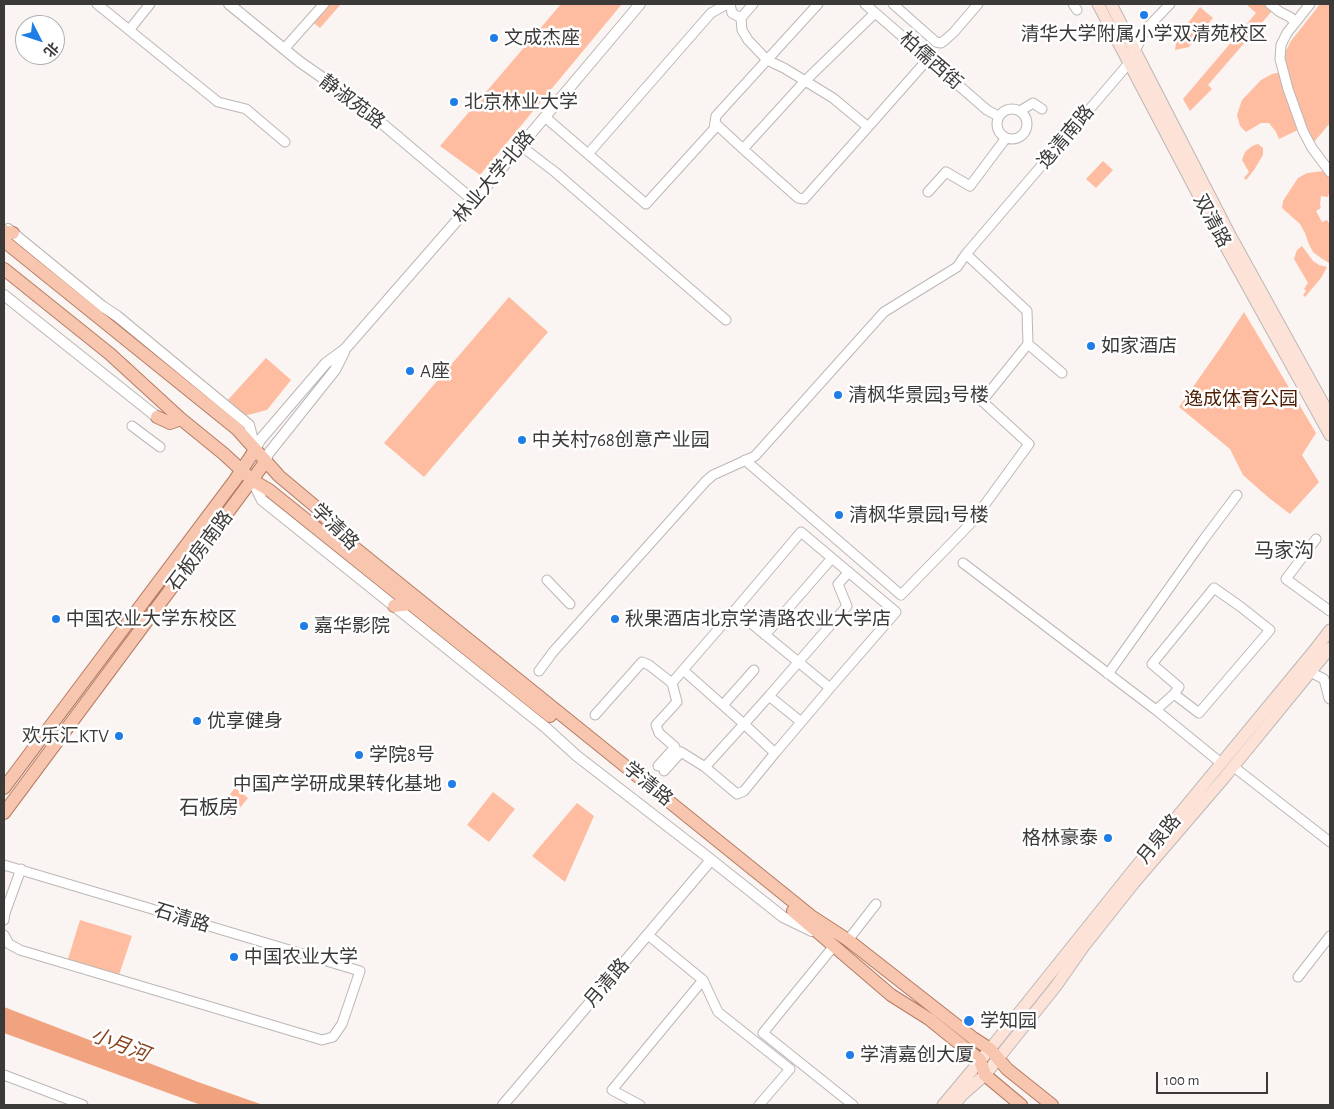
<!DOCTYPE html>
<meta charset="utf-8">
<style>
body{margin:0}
#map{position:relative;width:1334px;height:1109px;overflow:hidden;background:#faf4f2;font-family:"Alegreya Sans","Noto Sans SC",sans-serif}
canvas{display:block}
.frame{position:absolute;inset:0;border:5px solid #3c3a39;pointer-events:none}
.north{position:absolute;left:15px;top:15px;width:50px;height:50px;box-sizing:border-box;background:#fff;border:1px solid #b1b0b0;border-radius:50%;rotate:131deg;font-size:14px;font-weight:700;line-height:20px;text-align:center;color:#3c3a39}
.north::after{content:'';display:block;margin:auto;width:18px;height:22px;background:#1e7de6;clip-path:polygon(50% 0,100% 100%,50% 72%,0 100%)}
.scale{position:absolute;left:1156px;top:1072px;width:112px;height:22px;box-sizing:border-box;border:2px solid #3c3a39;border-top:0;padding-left:6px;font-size:15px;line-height:18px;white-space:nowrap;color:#3c3a39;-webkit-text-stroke:4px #fff;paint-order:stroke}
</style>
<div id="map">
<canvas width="1334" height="1109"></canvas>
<div class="frame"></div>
<div class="north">北</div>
<div class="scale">100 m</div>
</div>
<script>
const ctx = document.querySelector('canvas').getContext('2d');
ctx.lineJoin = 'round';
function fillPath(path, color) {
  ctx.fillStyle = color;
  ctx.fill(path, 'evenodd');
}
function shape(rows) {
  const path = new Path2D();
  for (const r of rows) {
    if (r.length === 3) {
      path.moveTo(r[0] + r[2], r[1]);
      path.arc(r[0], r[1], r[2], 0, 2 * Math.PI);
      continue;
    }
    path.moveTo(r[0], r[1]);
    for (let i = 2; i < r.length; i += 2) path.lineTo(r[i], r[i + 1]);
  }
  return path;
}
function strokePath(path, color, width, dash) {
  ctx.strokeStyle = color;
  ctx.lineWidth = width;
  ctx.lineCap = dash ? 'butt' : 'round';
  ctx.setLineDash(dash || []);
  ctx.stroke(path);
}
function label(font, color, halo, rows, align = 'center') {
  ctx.font = font + ' "Alegreya Sans","Noto Sans SC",sans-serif';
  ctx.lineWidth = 5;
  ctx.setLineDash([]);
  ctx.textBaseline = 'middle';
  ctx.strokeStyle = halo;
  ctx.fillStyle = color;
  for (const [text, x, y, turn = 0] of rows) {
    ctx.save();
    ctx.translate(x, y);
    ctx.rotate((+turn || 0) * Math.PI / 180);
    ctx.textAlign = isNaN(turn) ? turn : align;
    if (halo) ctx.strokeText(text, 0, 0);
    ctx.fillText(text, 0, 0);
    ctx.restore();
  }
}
fillPath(shape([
 [325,4,341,4,320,28,310,20],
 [561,4,622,4,480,175,440,146],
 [1246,4,1264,4,1272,11,1208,85,1212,89,1190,111,1183,99,1256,13],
 [1320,4,1330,4,1330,123,1314,142,1309,136,1297,109,1284,54,1291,41],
 [1200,7,1213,18,1189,47,1175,50,1177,38],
 [1281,72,1300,129,1279,139,1276,132,1269,123,1261,123,1246,132,1240,126,1237,115,1242,100,1261,80,1272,74],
 [1258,144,1263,148,1263,155,1254,170,1246,180,1244,178,1249,172,1242,160,1245,152,1252,146],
 [1103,161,1113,170,1096,188,1086,179],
 [1323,171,1330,179,1330,189,1328,197,1321,196,1320,205,1321,208,1316,211,1322,222,1327,220,1330,225,1330,262,1329,263,1321,258,1313,252,1308,242,1305,233,1300,224,1282,208,1283,201,1298,178,1307,173],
 [1302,246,1313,261,1319,265,1327,267,1321,278,1305,297,1303,295,1306,291,1304,289,1308,283,1294,259,1297,250],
 [509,297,548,332,424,477,384,443],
 [1244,312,1316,433,1302,455,1319,482,1290,514,1269,498,1243,475,1230,449,1179,407,1221,347],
 [266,358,291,380,267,410,244,416,226,402],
 [235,788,248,798,231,819,218,809],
 [493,792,515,809,489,842,467,825],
 [577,803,594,816,565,882,532,856],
 [80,920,132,936,119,975,68,959]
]), '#febda1');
fillPath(shape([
 [4,1007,198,1082,263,1105,201,1105,4,1033]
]), '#f1a27e');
const minor = shape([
 [97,4,218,102,246,109,285,142],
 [730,4,732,13,741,18],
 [753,4,741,18,742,30,748,40,767,60,784,68,833,98,868,127,928,59],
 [865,4,987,110,998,116],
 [893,4,936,42,941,43,944,41,954,32,978,4],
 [1073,4,1077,10],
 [1270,4,1280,12,1290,17,1295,22],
 [1310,4,1287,33,1281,45,1280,59,1288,89,1303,131,1312,148,1330,172],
 [130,29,150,4],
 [284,49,324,4],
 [1012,124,15],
 [1020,111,1033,103,1042,109],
 [545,117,646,204,714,129,716,116,818,4],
 [715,123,743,149,805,81,875,13],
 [521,146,555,172,726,320],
 [743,149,798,198,804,199,868,127],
 [588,154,711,13,727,4],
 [928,192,946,172,970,186,1006,138],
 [1028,344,1062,373],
 [132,426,160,447],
 [745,460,901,595,972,522,1029,444,982,401,1028,344,1027,311,966,254],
 [1316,539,1286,579,1330,611],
 [963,563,1156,710,1221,763],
 [547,580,570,604],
 [735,610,801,532,896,612,830,688],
 [765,635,832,558],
 [683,670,735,610,830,688,803,720,800,721,769,696,744,724,775,753,744,791,737,794,705,767],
 [539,671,553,652,706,481,713,475,755,456,884,312,957,267,966,254,1129,63,1146,29,1170,4],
 [1310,672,1324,679,1329,698,1330,699],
 [1108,674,1204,539,1237,495],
 [769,696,847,606,838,584,849,572],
 [723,705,754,670],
 [1156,710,1174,694,1199,713,1270,630,1241,607,1214,588,1152,664,1179,687,1174,694],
 [595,715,642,662,649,665,672,683,683,670,744,724,705,767,681,752,664,771],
 [775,753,803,720],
 [658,766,675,747,659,733,656,725,677,702,672,683],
 [1234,767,1330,842],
 [4,865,360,971,342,1024,333,1037,322,1040,20,950,9,944,4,935],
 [4,920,5,913,21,869],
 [648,935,703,980,718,1012,790,1069,759,1105],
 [848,940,876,904],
 [833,947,763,1033,853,1105],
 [1298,977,1330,936],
 [4,1075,83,1105],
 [640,1105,612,1090,703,980]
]);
const tertiary = shape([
 [229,4,300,62,353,99,474,201],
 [8,229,102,306,117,316,249,425,255,449],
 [4,295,157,417],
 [255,450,260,440,326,363,345,349,474,201,640,4],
 [266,461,268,454,335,370,344,352],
 [252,480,262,500,545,727,577,756,705,855,783,917,812,931],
 [503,1105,711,860]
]);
const secondary = shape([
 [1098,4,1222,240,1330,435],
 [1111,4,1231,237,1330,416],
 [943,1105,990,1049,1134,869,1313,652,1330,630],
 [954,1105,962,1095,985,1075,1056,986,1084,946,1134,883,1224,778,1330,648]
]);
const primary = shape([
 [4,231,13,233],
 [4,241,237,429,279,476,316,507,345,540,811,916,848,940,973,1038,990,1049,1007,1069,1052,1105],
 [4,269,110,354,181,419,224,454,252,480,269,490,550,716],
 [157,417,170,423,181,419],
 [394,606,410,604],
 [4,788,235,480,255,450],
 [4,813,266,461],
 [793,911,891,995,929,1019,980,1060,985,1075,1021,1105]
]);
strokePath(minor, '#bcb7b5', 11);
strokePath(tertiary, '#bcb7b5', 12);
strokePath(secondary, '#bcb7b5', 13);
strokePath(primary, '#b47c63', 14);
strokePath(minor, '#fff', 9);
strokePath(tertiary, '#fff', 10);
strokePath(secondary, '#fce2d7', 11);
strokePath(primary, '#f8c6af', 12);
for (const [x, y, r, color] of [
 [1144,15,5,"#1e7de6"],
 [494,38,5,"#1e7de6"],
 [454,102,5,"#1e7de6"],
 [1091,346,5,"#1e7de6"],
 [410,371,5,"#1e7de6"],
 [838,395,5,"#1e7de6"],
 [522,440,5,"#1e7de6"],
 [839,515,5,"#1e7de6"],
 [56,619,5,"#1e7de6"],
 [615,619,5,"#1e7de6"],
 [304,626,5,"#1e7de6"],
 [197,721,5,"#1e7de6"],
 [119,736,5,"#1e7de6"],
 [359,755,5,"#1e7de6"],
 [452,784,5,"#1e7de6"],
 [1108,838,5,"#1e7de6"],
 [234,957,5,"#1e7de6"],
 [969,1021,6,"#1e7de6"],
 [850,1055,5,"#1e7de6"]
]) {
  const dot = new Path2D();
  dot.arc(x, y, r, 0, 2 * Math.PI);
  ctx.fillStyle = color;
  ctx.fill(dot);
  strokePath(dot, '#fff', 2);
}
label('19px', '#3c3a39', '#fff', [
 ["清华大学附属小学双清苑校区",1144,34,"center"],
 ["文成杰座",504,38],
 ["北京林业大学",464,102],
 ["如家酒店",1101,346],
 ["A座",420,371],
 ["清枫华景园3号楼",848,395],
 ["中关村768创意产业园",532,440],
 ["清枫华景园1号楼",849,515],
 ["中国农业大学东校区",66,619],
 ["秋果酒店北京学清路农业大学店",625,619],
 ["嘉华影院",314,626],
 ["优享健身",207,721],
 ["欢乐汇KTV",109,736,"right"],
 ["学院8号",369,755],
 ["中国产学研成果转化基地",442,784,"right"],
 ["格林豪泰",1098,838,"right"],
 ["中国农业大学",244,957],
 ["学知园",980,1021],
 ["学清嘉创大厦",860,1055]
], 'left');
label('19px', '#3c3a39', '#fff', [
 ["柏儒西街",931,61,41],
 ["静淑苑路",352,102,37],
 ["逸清南路",1066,137,-50],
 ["林业大学北路",494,177,-50],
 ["双清路",1212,221,62],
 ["学清路",335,527,44],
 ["石板房南路",200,551,-53],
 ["学清路",648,784,39],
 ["月泉路",1159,839,-51],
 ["石清路",182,918,17],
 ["月清路",607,983,-49]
]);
label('19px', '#4e1d03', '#fff', [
 ["逸成体育公园",1241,399]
]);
label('20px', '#3c3a39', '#fff', [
 ["马家沟",1284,551],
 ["石板房",209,808]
]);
label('italic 20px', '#88411d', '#fff', [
 ["小月河",120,1045,21]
]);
</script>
